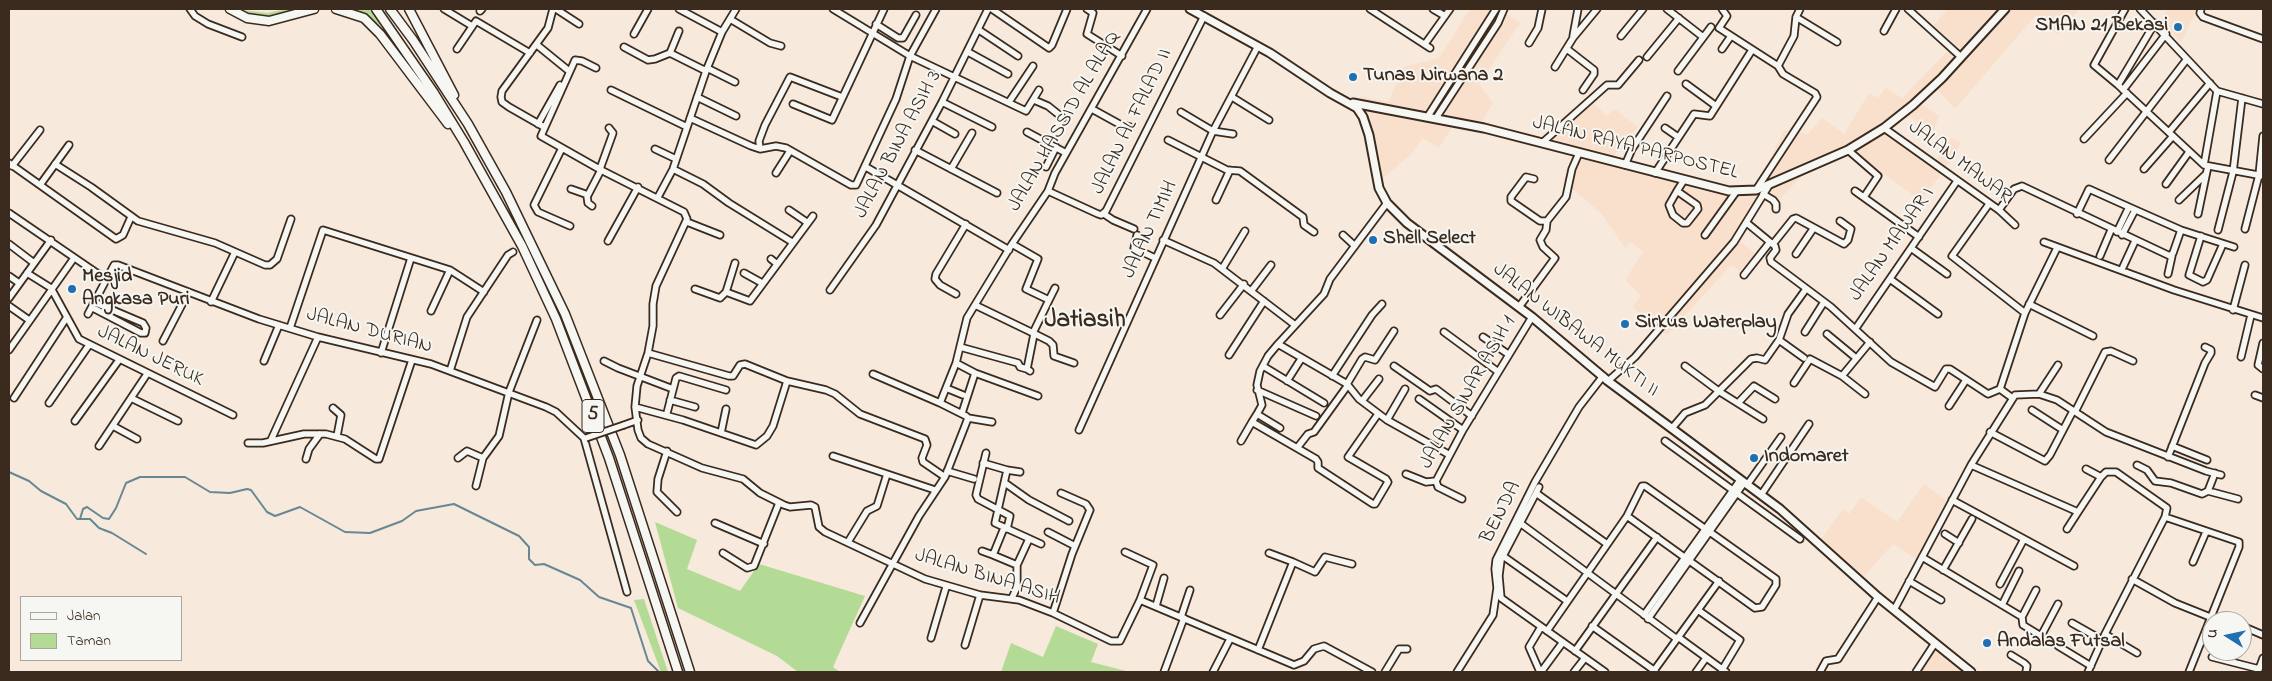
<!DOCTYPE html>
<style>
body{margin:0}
#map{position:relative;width:2272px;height:681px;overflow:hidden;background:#f7e9dc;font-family:"Indie Flower",sans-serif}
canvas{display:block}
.frame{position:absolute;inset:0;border:10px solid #3b2a1e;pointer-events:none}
.legend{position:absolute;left:20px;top:596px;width:162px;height:65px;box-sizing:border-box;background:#f6f6f2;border:1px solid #aba49d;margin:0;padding:6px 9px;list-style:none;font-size:15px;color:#3b2a1e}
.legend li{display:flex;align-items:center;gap:10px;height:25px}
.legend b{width:25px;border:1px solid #aba49d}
.north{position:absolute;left:2202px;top:611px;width:50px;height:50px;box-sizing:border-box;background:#f6f6f2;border:1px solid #aba49d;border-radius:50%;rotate:280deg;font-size:14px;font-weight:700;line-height:20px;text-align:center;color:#3b2a1e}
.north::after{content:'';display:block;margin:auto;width:18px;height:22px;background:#1f6fb2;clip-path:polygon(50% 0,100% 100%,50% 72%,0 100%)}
</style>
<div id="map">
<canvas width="2272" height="681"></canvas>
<div class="frame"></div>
<ul class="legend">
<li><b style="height:6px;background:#f6f6f2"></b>Jalan</li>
<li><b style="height:14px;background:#b4db96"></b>Taman</li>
</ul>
<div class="north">U</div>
</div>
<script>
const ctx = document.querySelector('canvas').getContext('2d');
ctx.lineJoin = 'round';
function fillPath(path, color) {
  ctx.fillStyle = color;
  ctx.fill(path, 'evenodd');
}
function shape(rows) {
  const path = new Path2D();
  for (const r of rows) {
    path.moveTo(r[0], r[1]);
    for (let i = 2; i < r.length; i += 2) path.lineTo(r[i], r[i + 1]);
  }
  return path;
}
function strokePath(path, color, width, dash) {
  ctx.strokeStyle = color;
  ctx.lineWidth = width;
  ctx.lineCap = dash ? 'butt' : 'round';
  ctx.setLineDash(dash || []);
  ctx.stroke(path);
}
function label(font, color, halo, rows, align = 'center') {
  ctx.font = font + ' "Indie Flower",sans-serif';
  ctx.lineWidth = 4;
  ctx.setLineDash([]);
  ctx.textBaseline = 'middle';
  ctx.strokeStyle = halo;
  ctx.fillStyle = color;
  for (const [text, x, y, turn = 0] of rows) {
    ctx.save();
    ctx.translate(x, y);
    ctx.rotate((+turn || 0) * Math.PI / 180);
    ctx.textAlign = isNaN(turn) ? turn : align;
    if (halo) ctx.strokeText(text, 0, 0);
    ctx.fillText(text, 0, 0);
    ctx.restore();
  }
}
fillPath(shape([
 [1470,9,1499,9,1520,23,1479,84,1493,103,1481,122,1458,117,1439,148,1423,138,1411,154,1378,183,1370,124,1361,96,1388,102,1404,67,1439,58],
 [1944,9,2079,9,2058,35,2036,15,1955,109,1935,87,1920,103,1939,116,1933,132,1901,111,1884,126,1936,161,1951,138,1961,143,1951,161,1921,201,1851,150,1806,172,1777,202,1762,196,1737,239,1755,253,1740,271,1731,265,1667,335,1632,307,1641,296,1625,280,1643,252,1631,242,1625,248,1602,214,1563,181,1578,150,1543,142,1558,121,1587,97,1607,116,1615,109,1638,127,1610,160,1731,193,1754,192,1784,130,1808,134,1822,118,1844,134,1869,93,1878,98,1886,88,1902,98,1954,44,1934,25,1946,11],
 [2167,9,2197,9,2181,43,2162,18],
 [1924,484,1948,502,1919,561,1893,544,1864,576,1820,541,1843,509,1849,514,1861,497,1897,522],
 [1931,645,1973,672,1914,672]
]), '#f8e0cd');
fillPath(shape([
 [235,9,267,13,286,9,299,9,273,18,248,16],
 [351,9,369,9,380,22,380,25],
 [655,522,697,540,687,569,740,591,759,564,865,596,833,667,840,672,798,672,777,656,678,608],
 [644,599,668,672,661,672,634,600],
 [1056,626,1098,644,1091,662,1130,672,1001,672,1011,643,1043,657]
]), '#b4db96');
strokePath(shape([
 [9,472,29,481,41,491,66,504,77,519,80,519,83,509,87,507,103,518,109,519,116,508,126,483,140,477,185,477,210,492,230,493,247,489,251,490,267,512,275,516,300,507,345,532,370,533,402,521,416,511,454,504,519,536,529,547,529,559,535,565,544,564,580,580,599,597,631,608,648,661,659,672],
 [80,519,90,519,99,528,112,533,146,554]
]), '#668894', 2);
const minor = shape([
 [190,9,195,16,208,24,242,37],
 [444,9,472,26],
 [556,9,579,24],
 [679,9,722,32],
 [833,9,910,56,1026,111,1039,90],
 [992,9,1049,48,1052,45,1067,9],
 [1087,9,1093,13,1087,34,1122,56],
 [1370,9,1430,48],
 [1433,9,1445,16],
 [1667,9,1703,37],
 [1722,9,1727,16,1719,28,1778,66,1783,74,1815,93,1817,97,1756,190],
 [1908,9,1961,57],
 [2140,9,2217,91,2263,104],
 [2201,9,2200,13,2203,17,2263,39],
 [480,11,482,9],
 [1796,17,1837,42],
 [730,19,770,43,781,46],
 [2155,23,2118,85,2204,165,2263,176],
 [876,24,898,38,903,38,916,15],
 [979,30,1018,56],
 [1884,31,1896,9],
 [634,34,648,9],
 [1573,36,1578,9],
 [1621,36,1643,9],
 [1529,43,1538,28,1542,9],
 [1425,44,1450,9],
 [537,45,569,71],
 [624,47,648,60,655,59,670,53,706,71],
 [457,49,476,21,530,53],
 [1567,49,1594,70,1594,74,1583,90],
 [1722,49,1731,36],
 [968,52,1008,74],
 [670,53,679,31],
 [1647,57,1679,18],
 [1778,66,1794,36,1796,17,1800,9],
 [1555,67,1573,38,1597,9],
 [596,68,582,61,575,60,541,136,601,170,684,212,687,219,656,286,653,304,653,326,648,353,637,386,635,407,638,430,641,438,648,444,702,468,743,479,760,493,784,505,790,507,811,505,815,507,819,527,825,532,925,579,980,595,1019,600,1053,613,1111,641,1120,641,1140,600,1294,665,1304,661,1314,649,1324,646,1372,672],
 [707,68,735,82],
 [1678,71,1711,27],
 [1686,84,1716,106],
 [2118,85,2094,65,2125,9],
 [611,90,687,127],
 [2123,90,2166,34],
 [697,97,736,116],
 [1232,97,1269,120],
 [1034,100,1048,106,1063,118],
 [942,102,992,127],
 [1009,102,1033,66],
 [793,104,832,120,884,9],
 [1092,109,1121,125,1130,127],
 [1181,112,1213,131,1233,134],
 [1428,116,1496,9],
 [690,118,751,146,760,149,776,146,786,148,851,185,856,185,896,99,910,56,936,9],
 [1436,118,1498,23,1504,9],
 [932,121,955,134],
 [538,124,560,85],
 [544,127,509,107,502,102,501,97,502,91,548,28,553,9],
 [1665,128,1678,137],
 [1884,128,1999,210,2015,225],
 [1027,132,1066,153],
 [2169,132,2210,83],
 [2084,139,2127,93],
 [1168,140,1227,170,1240,171,1303,217,1304,225,1314,232],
 [1542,143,1607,85,1618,85,1639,60],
 [562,148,534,205,538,212,570,226],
 [655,149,676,159],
 [760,149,759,141,765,125,790,77,842,97],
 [915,150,997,193],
 [1848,150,1878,176,1864,197],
 [2109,160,2187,59],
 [9,163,116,239,123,235,131,217],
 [55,164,91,187,138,221,215,243,265,265,270,265,277,259,291,219],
 [1625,165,1632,149,1667,96],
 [2204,165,2217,91],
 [12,166,40,130],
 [866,167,1009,250],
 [1046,167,1056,147],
 [600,169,613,133,609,128],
 [673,169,703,184,729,203,792,242],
 [951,169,972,133],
 [2144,169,2173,136],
 [776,173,790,151],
 [1655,173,1694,114,1710,116,1752,50],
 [1534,179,1526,177,1511,197,1511,201,1540,221,1547,221],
 [2166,184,2189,152],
 [40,185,69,145],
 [571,189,588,195,601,170],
 [1048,191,1098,214,1101,215,1106,211,1204,16],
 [1677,191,1697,205,1698,209,1687,223,1683,223,1673,215,1669,205,1677,191,1684,180],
 [1855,191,1919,237],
 [1763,194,1773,200,1776,204,1776,209],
 [587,196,588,203,592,206],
 [658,197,673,169,706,71,722,32,736,9],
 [1216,200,1230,170],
 [2179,200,2206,174],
 [1989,204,1952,256,2025,313],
 [789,210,808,223],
 [1999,210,2014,189,2022,186,2170,256,2173,253,2181,230],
 [9,213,107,280],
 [1104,214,1113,220,1134,229],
 [2077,214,2089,189,2129,207],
 [2198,214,2208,166],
 [687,222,720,235],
 [1747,223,1775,246,1776,250,1770,258,1771,262,1831,307,1891,362,1935,387,1946,369,1950,369,1988,394,2000,389,2025,313,2057,248],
 [2245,229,2259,175,2263,136],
 [2218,230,2233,172,2242,98],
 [2117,232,2129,207,2181,230,2234,247],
 [1137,235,1134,248,1155,258],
 [1343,235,1355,246],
 [1705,235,1736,192],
 [2122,235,2135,210],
 [2201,236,2189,275,2203,282,2207,280,2223,244],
 [1163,240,1214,263,1295,325],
 [608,241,638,187],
 [2044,242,2174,290,2263,318],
 [9,244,34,263],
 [1012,244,1038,259,1026,289,1049,300,1055,288],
 [1773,244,1793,219,1796,218,1844,244,1848,240,1851,229,1840,221],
 [1911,248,1947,274],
 [1796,254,1813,229],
 [2100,256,2111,230],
 [771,259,777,264],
 [2123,267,2135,241],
 [1222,269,1245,231],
 [27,273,51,288,79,339,233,415],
 [744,273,762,283],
 [2168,274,2172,256],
 [1744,275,1770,242],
 [9,276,19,283],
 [1890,279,1938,314],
 [695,289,720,298,726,292,750,301,813,216],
 [830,290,876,225,942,102,988,9],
 [1252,290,1271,265],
 [726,292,735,263],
 [956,294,940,285,935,279,936,274,966,224],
 [9,298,51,240],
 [211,302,235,252],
 [2029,304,2093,336],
 [975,305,1033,333,1049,300],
 [9,306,29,320],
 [1519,307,1555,258,1543,247,1540,240,1546,230,1547,221,1566,197,1572,169,1579,153],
 [93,308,141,333,145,333,146,328,143,323,96,303],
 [2233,310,2245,265],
 [431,311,450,270],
 [88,314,114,265,118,265,259,319,318,337,431,364,546,407,556,412,584,438,627,592],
 [1220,315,1244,284],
 [290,328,323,230,450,270,484,292],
 [1856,328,1957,181],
 [1444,332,1497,371],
 [1805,332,1824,302],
 [1033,333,1049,341,1053,345,1054,356,1074,363],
 [1827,334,1856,358],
 [1483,337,1508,354],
 [1779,340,1804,358],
 [163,341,188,293],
 [2263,343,2258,365,2263,369],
 [1278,344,1347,384,1359,399,1387,420,1448,454],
 [960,347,1018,363,1020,367,1027,369],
 [9,350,74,258],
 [381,353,411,258],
 [648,353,729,376,733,376,740,365,745,364,787,381,826,390,835,394,860,414,925,439,927,445,922,458,923,462,945,477],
 [1229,355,1264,301],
 [2241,357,2251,315],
 [264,361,279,325],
 [604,361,618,368,673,389],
 [956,363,975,373,1038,396],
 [1263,366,1324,403],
 [1394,366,1430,391,1436,389,1472,416],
 [1685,366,1720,392,1763,419],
 [450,371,467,317,508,255,513,252],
 [1030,371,1027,369,1034,334],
 [873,374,940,403],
 [1332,376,1372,315,1382,304],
 [1287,381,1301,359],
 [1608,381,1635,357,1734,242,1768,187],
 [1794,383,1810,359,1842,376],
 [1347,384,1362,359,1365,357,1375,360,1394,331],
 [946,388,963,395],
 [2000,389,2011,397],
 [1257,390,1316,416],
 [1865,394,1842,376,1870,342],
 [2039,394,2058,365],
 [2255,395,2263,398],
 [14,398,67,317],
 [131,398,178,421],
 [1419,399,1463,430],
 [670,400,695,407],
 [1362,401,1379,379],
 [49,403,89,345],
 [1738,403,1754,386,1775,399],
 [1949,406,1966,380],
 [635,407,683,420,756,445,767,436,773,426,787,381],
 [333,408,341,415,337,436],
 [2032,410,2063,430],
 [2075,412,2105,352,2111,351,2133,361],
 [667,413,676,378,679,376,726,390],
 [962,413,975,373],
 [1257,414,1252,422,1316,459,1318,462,1318,468,1373,504,1375,504,1388,482,1386,479,1348,457,1378,414],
 [968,418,992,422],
 [1387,420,1405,389],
 [75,421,119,360],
 [624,425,638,420],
 [113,426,137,439],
 [1673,427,1685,413,1705,405,1751,359,1757,358,1765,360,1779,340,1788,314,1806,289],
 [1280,428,1257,414,1262,405,1257,385,1260,371,1268,356,1278,344,1324,294,1330,279,1387,203],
 [1079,430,1213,131,1258,46],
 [1990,432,2045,461,2050,455,2073,411],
 [721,433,726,409],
 [271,440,318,337],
 [1241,441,1252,422],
 [1665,441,1800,539],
 [248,443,263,443,304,434,326,434,345,439,376,459,379,459,412,360],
 [99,446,147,374],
 [2172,446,2207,460],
 [1297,448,1308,434,1314,432,1348,385],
 [667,451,658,479,657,492,677,512],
 [986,453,976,495,978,499,1010,516,1007,529],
 [833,456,935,490],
 [2168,457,2205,363,2211,353,2211,350,2205,347],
 [458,458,467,451,483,458],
 [306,459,309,449,320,434],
 [983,463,1007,470,995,523,1041,544],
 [1971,465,2078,512,2101,477,2106,472,2116,472,2167,508,2165,517,2105,634,2088,672],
 [2137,465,2147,470,2155,481,2171,483,2202,494,2208,491,2215,473],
 [2086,469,2101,477],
 [1007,470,1020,472],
 [947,471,974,479],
 [1406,474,1426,482,1436,481],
 [1005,483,1029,500,1069,521],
 [1747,485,1781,437],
 [476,486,483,458,499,436,509,392,537,320],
 [1539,487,1536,493,1607,544],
 [2208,491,2238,499],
 [1536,493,1501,560,1499,576,1501,598,1605,672],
 [1761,495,1809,424],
 [1462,499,1438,487,1436,481,1463,430,1532,317],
 [1952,500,2074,566],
 [2165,517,2239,542,2239,547,2189,672],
 [715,523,764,544],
 [1520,523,1677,639],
 [1004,528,993,555,1017,565,1017,587,1012,598],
 [2067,529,2078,512],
 [1048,532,1075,546],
 [1945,534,1959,543],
 [848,542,867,511,877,506,887,474],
 [982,551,993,555],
 [1125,552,1153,565,1140,600],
 [723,553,747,568,754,566,779,503],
 [1269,553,1293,562],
 [1503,556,1567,601],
 [1922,557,2022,617,2023,625,2041,636,2058,604],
 [2193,562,2206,532],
 [1017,565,1029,539],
 [1943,570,1972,519],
 [2132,579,2175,603,2220,621],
 [1909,581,1941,600],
 [2000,584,2024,539],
 [2002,605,2019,571],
 [1156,606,1164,578],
 [1698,610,1740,640,1722,670],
 [1894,610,1971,465,2015,395,2039,394,2057,400,2106,432,2206,471,2221,475],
 [1053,613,1072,554,1090,510,1086,504,1061,493],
 [1644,615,1740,480],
 [1181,617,1190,590],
 [2022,617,2036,590],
 [1648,619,1744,483],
 [860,623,919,516,945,477,965,426,968,418,966,416,940,403,956,363,967,318,1012,244,1048,191,1055,173,1147,9],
 [2072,623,2102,640],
 [1592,626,1655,671],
 [2242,626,2263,635],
 [1547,631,1627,516,1642,486,1645,486,1776,579,1776,585,1762,607,1755,608,1627,516],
 [2105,634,2137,653],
 [1678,637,1726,672],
 [931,638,946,587],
 [965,645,980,595],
 [2058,646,2091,666],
 [1258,650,1293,562,1315,572,1325,557,1352,564],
 [1575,651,1657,537],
 [2011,655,2024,663,2027,666,2026,672],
 [2212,657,2259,669],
 [1164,672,1184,618],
 [1213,672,1230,639],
 [1385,672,1399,649,1407,649],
 [1457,672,1493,615,1497,588,1495,569,1496,560,1535,482,1579,407,1603,376],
 [1540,672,1529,647,1541,627],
 [1541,672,1563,642],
 [1574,672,1585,658],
 [1653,672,1719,581],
 [1696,672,1706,658],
 [1820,672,1826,661,1838,659,1878,597],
 [1916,672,1935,643],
 [2258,672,2263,658]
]);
const major = shape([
 [1190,9,1270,53,1330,93,1357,108,1363,117,1369,135,1379,188,1387,203,1407,223,1532,317,1608,381,1780,509,1878,597,1971,672],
 [1353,103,1484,128,1729,191,1756,190,1848,150,1884,128,1913,105,1942,78,2005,9]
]);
const highway = shape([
 [230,9,247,18,269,21,314,9],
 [336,9,364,18,380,34,448,124],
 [376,9,434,93,464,142,522,246,556,319,609,458,678,672],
 [390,9,413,40,468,124,506,192,565,314,620,455,690,672],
 [409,9,454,95]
]);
strokePath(minor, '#3b2a1e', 9);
strokePath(major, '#3b2a1e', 11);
strokePath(highway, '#3b2a1e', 11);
strokePath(minor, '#f6f6f2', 5.5);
strokePath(major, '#f6f6f2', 7);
strokePath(highway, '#f6f6f2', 8);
const minorBridge = shape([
 [586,438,624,425]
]);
strokePath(minorBridge, '#3b2a1e', 9, []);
strokePath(minorBridge, '#f6f6f2', 5.5);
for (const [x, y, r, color] of [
 [2178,27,5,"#1f6fb2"],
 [1353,77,5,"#1f6fb2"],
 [1373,240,5,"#1f6fb2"],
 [72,289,5,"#1f6fb2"],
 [1625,324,5,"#1f6fb2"],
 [1754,458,5,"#1f6fb2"],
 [1987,643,5,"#1f6fb2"]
]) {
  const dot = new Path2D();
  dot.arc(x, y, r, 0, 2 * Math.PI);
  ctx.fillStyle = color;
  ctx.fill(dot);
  strokePath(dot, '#f6f6f2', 2);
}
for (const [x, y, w] of [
 [593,416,22]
]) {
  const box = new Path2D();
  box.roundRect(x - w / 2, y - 16.5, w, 33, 4);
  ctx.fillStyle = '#f6f6f2';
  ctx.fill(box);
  strokePath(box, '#3b2a1e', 1);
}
label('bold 19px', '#3b2a1e', null, [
 ["5",593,416]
]);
label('bold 20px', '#3b2a1e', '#f6f6f2', [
 ["SMAN 21 Bekasi",2168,27,"right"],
 ["Tunas Nirwana 2",1363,77],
 ["Shell Select",1383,240],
 ["Mesjid",82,278],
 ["Angkasa Puri",82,301],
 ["Sirkus Waterplay",1635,324],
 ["Indomaret",1764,458],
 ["Andalas Futsal",1997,643]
], 'left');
label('20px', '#3b2a1e', '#f6f6f2', [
 ["JALAN HASSID AL ALAQ",1065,122,-60],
 ["JALAN AL FALAD II",1133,122,-64],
 ["JALAN BINA ASIH 3",899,145,-62],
 ["JALAN RAYA PARPOSTEL",1635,149,14],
 ["JALAN MAWAR",1959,163,37],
 ["JALAN TIMIH",1151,230,-65],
 ["JALAN MAWAR I",1893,245,-55],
 ["JALAN WIBAWA MUKTI II",1575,331,38],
 ["JALAN DURIAN",369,332,15],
 ["JALAN JERUK",150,357,26],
 ["JALAN SINAR ASIH 1",1469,393,-60],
 ["BENDA",1502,513,-63],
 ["JALAN BINA ASIH",987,578,17]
]);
label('bold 25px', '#3b2a1e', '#f6f6f2', [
 ["Jatiasih",1085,322]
]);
</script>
